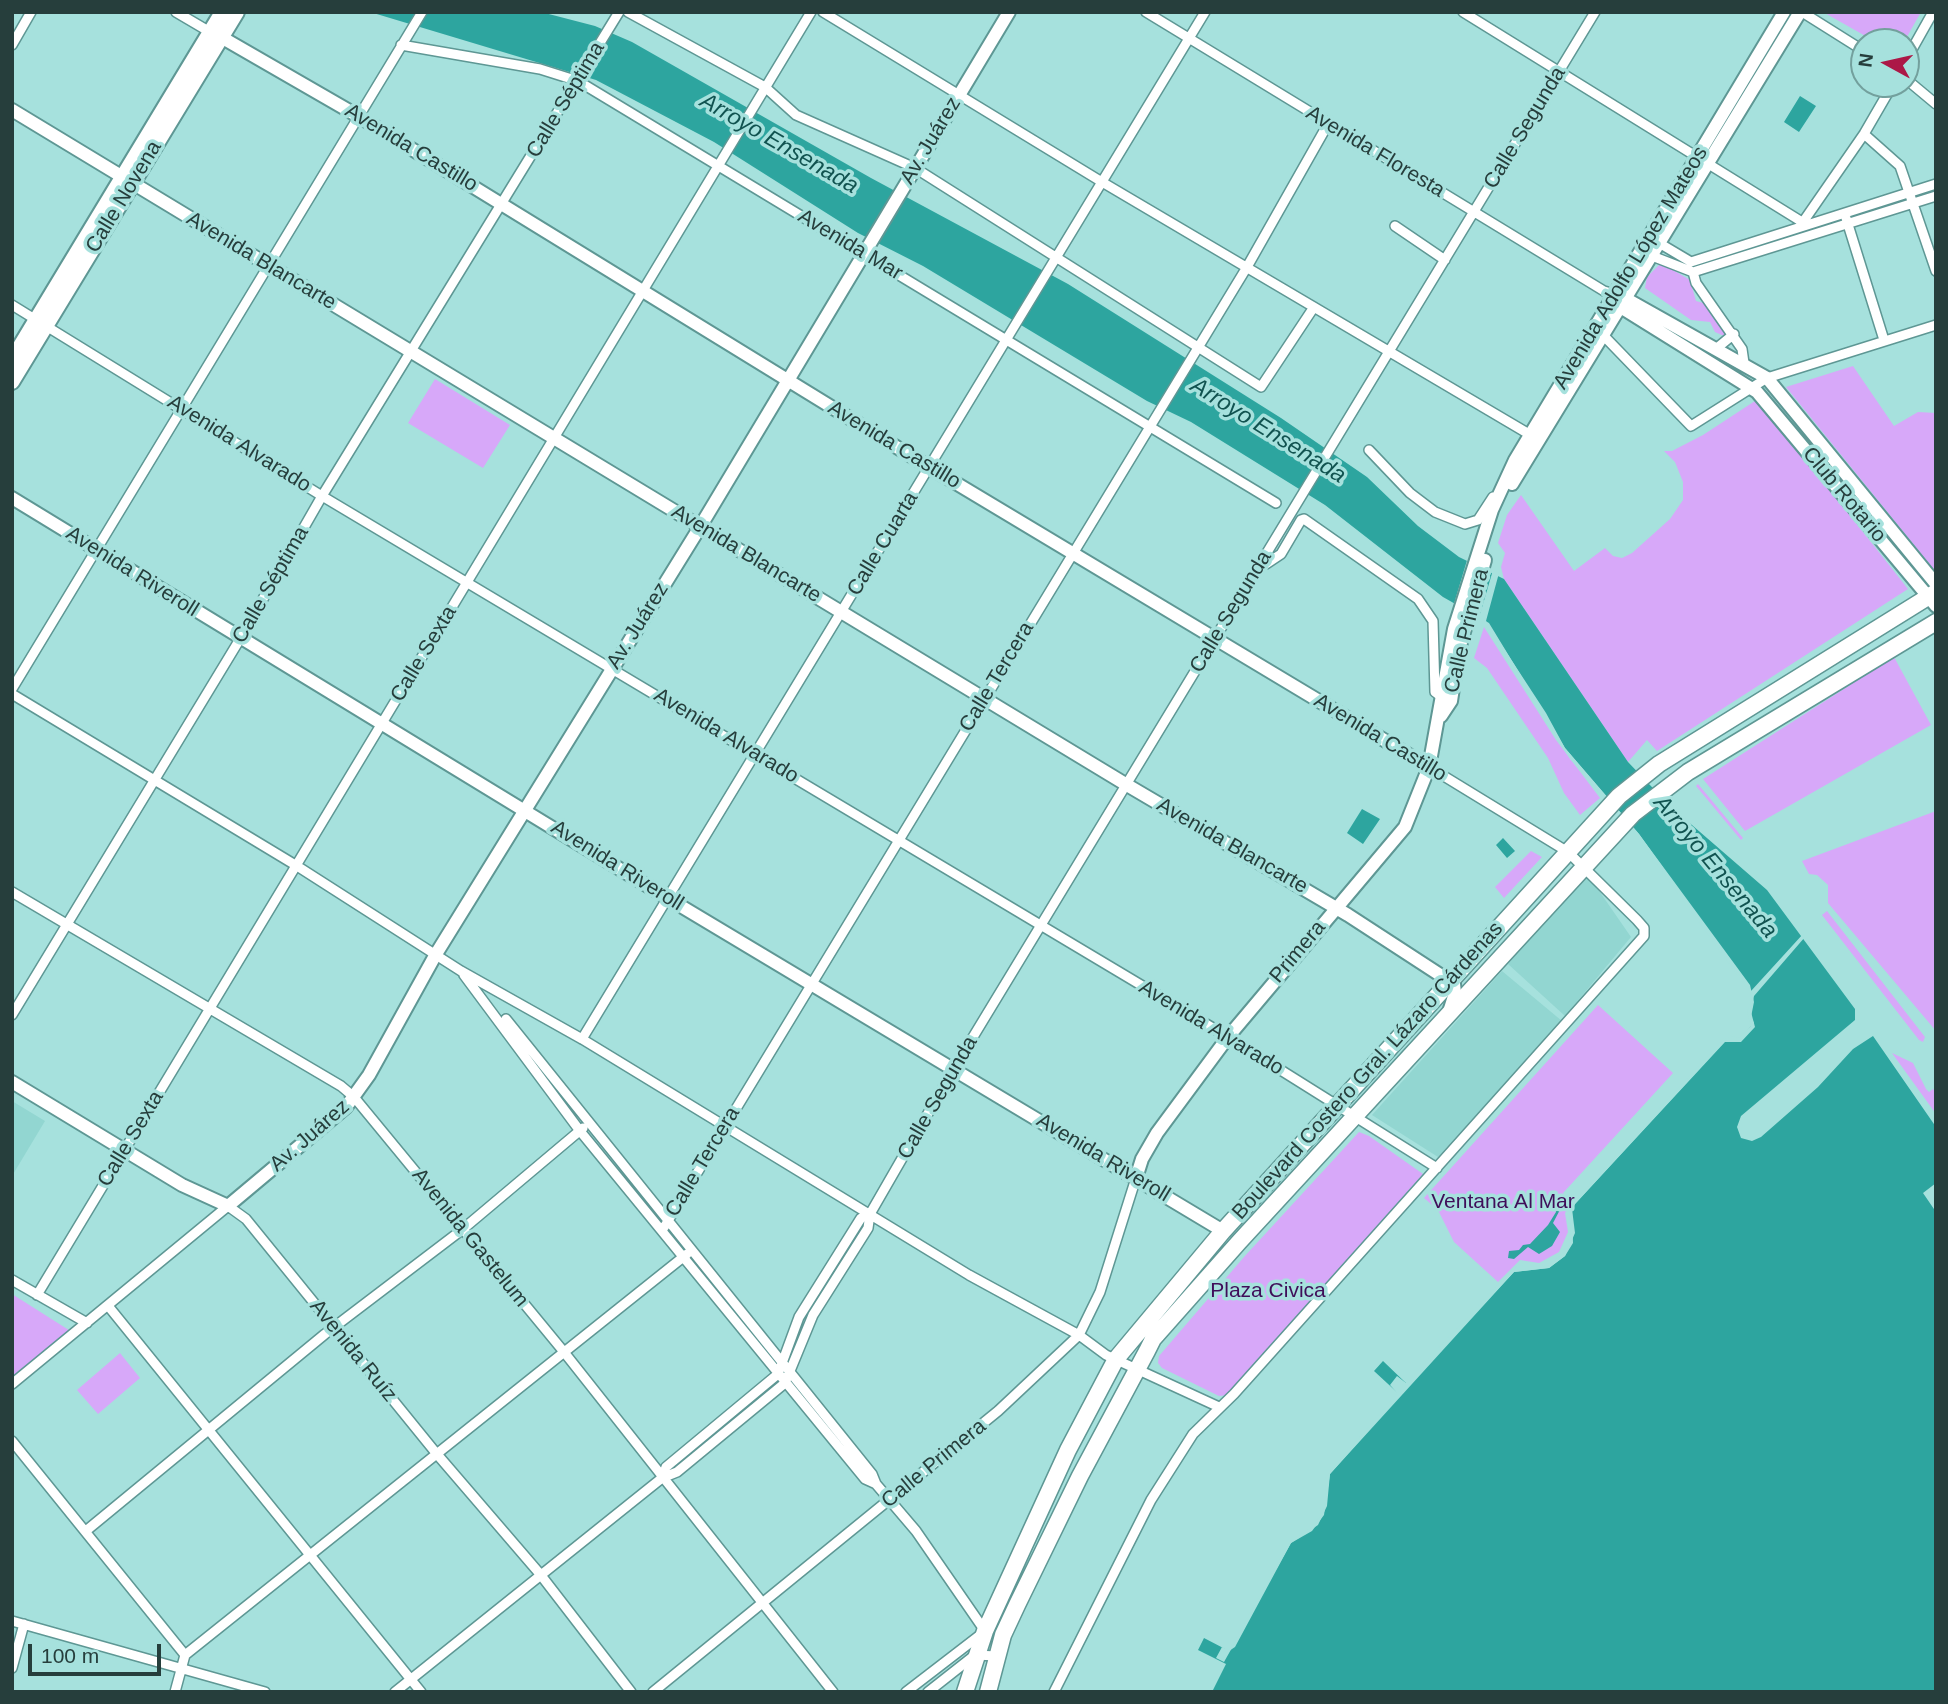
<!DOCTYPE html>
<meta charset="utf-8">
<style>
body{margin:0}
#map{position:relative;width:1948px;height:1704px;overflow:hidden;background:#a6e1dd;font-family:Helvetica,sans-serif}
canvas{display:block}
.frame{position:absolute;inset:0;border:14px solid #263e3c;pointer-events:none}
.north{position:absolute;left:1850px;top:28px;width:70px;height:70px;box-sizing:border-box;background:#a6e1dd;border:2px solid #73a09d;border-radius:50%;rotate:278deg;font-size:19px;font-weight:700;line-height:28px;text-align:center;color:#263e3c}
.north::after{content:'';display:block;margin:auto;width:24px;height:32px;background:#ac1847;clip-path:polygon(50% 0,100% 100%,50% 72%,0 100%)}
.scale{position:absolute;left:28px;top:1644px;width:133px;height:32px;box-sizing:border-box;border:4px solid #263e3c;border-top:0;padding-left:9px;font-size:21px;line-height:24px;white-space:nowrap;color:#263e3c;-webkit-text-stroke:5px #a6e1dd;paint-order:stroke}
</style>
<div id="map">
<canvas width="1948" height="1704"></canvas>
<div class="frame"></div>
<div class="north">N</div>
<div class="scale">100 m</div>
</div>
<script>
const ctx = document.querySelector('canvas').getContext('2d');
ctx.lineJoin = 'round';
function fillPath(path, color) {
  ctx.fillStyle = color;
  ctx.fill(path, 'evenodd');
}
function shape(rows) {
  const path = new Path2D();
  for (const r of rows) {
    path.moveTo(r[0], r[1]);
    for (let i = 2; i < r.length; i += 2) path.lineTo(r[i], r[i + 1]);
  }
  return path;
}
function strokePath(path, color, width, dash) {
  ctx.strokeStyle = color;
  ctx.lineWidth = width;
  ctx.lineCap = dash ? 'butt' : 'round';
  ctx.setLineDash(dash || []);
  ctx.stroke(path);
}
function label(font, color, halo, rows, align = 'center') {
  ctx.font = font + ' Helvetica,sans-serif';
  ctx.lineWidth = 7;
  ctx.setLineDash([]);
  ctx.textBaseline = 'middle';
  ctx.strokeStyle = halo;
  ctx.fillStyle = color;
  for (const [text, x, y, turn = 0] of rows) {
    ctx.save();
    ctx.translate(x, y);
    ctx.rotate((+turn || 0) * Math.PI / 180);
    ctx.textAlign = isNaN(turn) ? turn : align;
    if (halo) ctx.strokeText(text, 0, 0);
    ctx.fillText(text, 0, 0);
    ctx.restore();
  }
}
fillPath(shape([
 [1586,872,1631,937,1565,1016,1508,964],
 [1502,971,1562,1021,1438,1157,1372,1115],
 [12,1101,45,1121,12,1176]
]), '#92d6d1');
fillPath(shape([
 [1823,12,1921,12,1904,42,1876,42],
 [1661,263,1690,280,1696,301,1707,304,1728,332,1724,336,1715,332,1710,322,1691,320,1645,288,1647,277],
 [1853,366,1894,426,1918,412,1936,413,1936,572,1786,387],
 [435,379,510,425,483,468,408,423],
 [1758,399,1908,589,1657,751,1647,740,1628,762,1504,579,1501,567,1505,553,1498,543,1507,515,1521,495,1574,571,1605,548,1613,556,1622,558,1632,553,1670,519,1683,500,1683,482,1675,462,1664,451,1672,451,1703,435],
 [1484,627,1556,740,1600,798,1580,815,1564,793,1548,758,1487,668,1474,658],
 [1894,657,1931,725,1745,831,1703,779],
 [1698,784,1743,838,1741,840,1696,786],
 [1936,811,1936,1031,1828,903,1828,885,1817,875,1809,874,1802,861],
 [1531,851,1542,857,1504,898,1495,887],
 [1827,911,1925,1037,1923,1042,1919,1040,1822,915],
 [1598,1005,1673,1073,1563,1193,1573,1203,1565,1213,1568,1232,1559,1252,1539,1263,1520,1260,1498,1282,1454,1242,1438,1210,1424,1198],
 [1892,1053,1913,1063,1926,1089,1929,1092,1933,1089,1936,1092,1936,1114],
 [1359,1132,1369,1136,1423,1174,1229,1395,1219,1396,1162,1368,1158,1363,1159,1356,1244,1257],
 [12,1294,72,1332,12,1378],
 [120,1353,140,1378,98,1414,77,1390]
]), '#d7a8f9');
fillPath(shape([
 [370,12,541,12,595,26,632,42,871,178,1068,284,1281,418,1367,477,1418,526,1459,557,1504,579,1628,762,1670,806,1767,890,1855,1009,1855,1020,1741,1116,1737,1127,1741,1138,1752,1141,1761,1137,1818,1087,1853,1049,1873,1036,1936,1127,1936,1183,1923,1193,1936,1212,1936,1692,1212,1692,1226,1664,1198,1650,1204,1638,1229,1651,1235,1647,1291,1543,1318,1525,1327,1506,1330,1474,1400,1395,1374,1371,1383,1361,1408,1385,1514,1272,1549,1268,1565,1256,1573,1243,1572,1209,1575,1204,1725,1041,1737,1042,1754,1023,1751,1017,1754,1002,1750,985,1639,834,1565,748,1489,623,1443,597,1325,505,1191,422,1147,401,923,266,858,233,714,142,596,80],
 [1800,96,1816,106,1799,132,1784,122],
 [1362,809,1380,819,1363,844,1347,833],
 [1503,838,1515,851,1507,858,1496,845],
 [1558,1199,1563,1204,1553,1223,1560,1232,1552,1246,1539,1254,1528,1247,1514,1259,1508,1258,1509,1251,1519,1250,1523,1245,1530,1244,1548,1225,1556,1212,1554,1204]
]), '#2da59f');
fillPath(shape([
 [1468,557,1491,569,1476,620,1453,607],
 [1493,570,1499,573,1486,621,1546,713,1565,748,1639,834,1751,991,1803,934,1805,937,1754,996,1751,1012,1755,1027,1741,1042,1725,1042,1575,1204,1572,1209,1575,1233,1565,1256,1549,1268,1514,1272,1330,1474,1324,1515,1312,1531,1291,1543,1224,1662,1216,1658,1222,1647,1229,1650,1290,1541,1312,1527,1321,1516,1326,1502,1325,1478,1397,1393,1390,1385,1397,1376,1406,1383,1512,1269,1517,1266,1548,1265,1562,1254,1571,1233,1569,1207,1723,1039,1732,1036,1739,1038,1751,1026,1747,1012,1752,999,1746,987,1636,836,1570,759,1486,626,1478,621]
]), '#a6e1dd');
const street = shape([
 [176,12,210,32],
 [628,12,765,87,796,115,915,168,1261,387,1314,307],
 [823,12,1102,182,1534,437],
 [1146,12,1604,291,1615,294],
 [1463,12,1807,225],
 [1802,12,1864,51],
 [12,45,31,12],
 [401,45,540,69,578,81,1276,503],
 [1906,60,1933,12],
 [1906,79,1936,104],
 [1864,134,1900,166,1936,271],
 [1846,218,1884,340],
 [1803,222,1864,134,1893,84],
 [1395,226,1445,260],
 [1659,243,1691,262,1936,184],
 [1652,256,1693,272,1936,196],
 [1693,272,1696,283,1742,349,1744,363],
 [12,305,322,496,1228,1037,1437,1168],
 [1603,335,1691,426,1767,378,1936,325],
 [1717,348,1734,334],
 [1369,450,1410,493,1435,512,1465,524,1478,520,1493,497],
 [1260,563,1266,564,1281,554,1301,520,1304,519,1418,599,1433,621,1435,692,1446,700],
 [12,689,422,12],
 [12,694,297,866,461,971,582,1039,969,1275,1079,1335,1106,1355,1219,1407],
 [12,892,341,1086,354,1097,564,1352,833,1692],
 [464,975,580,1131,865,1479,876,1484],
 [12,1015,240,639,322,496,619,12],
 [506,1019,872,1474,876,1484,916,1531,985,1631],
 [582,1039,1205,12],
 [663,1229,1247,267,1328,124],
 [12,1280,87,1323],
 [37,1295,811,12],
 [109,1307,421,1692],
 [12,1384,228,1206,246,1219,436,1453,540,1574,631,1692],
 [12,1441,185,1655],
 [662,1478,666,1467,778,1374,799,1317,861,1218,870,1214],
 [87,1530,325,1334,463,1229,583,1128],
 [12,1621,265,1692],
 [185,1655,687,1254],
 [12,1668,24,1624],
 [175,1692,185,1655],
 [395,1692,662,1478,677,1472,785,1383,813,1315,868,1228,870,1214,953,1070,1595,12],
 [653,1692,998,1411,1079,1335,1100,1292,1136,1178],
 [906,1692,984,1632],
 [928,1692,975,1655,997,1656],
 [1054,1692,1151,1500,1193,1434,1234,1394,1644,936,1644,928,1637,920,1568,852,1429,767]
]);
const secondary = shape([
 [221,37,358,116,929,467,1429,767],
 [12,110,1127,785,1348,915,1454,984,1455,993,1449,1012],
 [1621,296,1767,378,1936,584],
 [1614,303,1757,392,1936,606],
 [1512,484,1800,12],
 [12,498,669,899,1223,1231],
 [1441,716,1451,701,1459,649,1485,560],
 [12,1082,182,1185,228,1206,346,1107,369,1075,436,954,700,527,1009,12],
 [1136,1178,1142,1159,1157,1133,1228,1037,1405,827,1429,767,1454,629,1492,510,1515,460,1784,12]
]);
const primary = shape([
 [12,359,222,12],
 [12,382,237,12]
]);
const highway = shape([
 [965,1692,985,1631,1068,1450,1116,1359,1223,1231,1619,796,1659,764,1936,592],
 [988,1692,1003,1635,1017,1605,1080,1476,1147,1351,1153,1339,1239,1242,1633,814,1688,772,1936,622]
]);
strokePath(street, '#5e9794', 12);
strokePath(secondary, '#5e9794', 16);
strokePath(primary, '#5e9794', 18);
strokePath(highway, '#5e9794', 19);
strokePath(street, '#fff', 9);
strokePath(secondary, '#fff', 12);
strokePath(primary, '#fff', 14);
strokePath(highway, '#fff', 16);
label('21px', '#263e3c', '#a6e1dd', [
 ["Calle Séptima",566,100,-59],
 ["Calle Segunda",1525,128,-59],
 ["Av. Juárez",931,141,-59],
 ["Avenida Castillo",411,148,31],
 ["Avenida Floresta",1375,152,31],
 ["Calle Novena",124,197,-59],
 ["Avenida Mar",850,245,31],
 ["Avenida Blancarte",261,261,31],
 ["Avenida Adolfo López Mateos",1631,268,-59],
 ["Avenida Alvarado",239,444,32],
 ["Avenida Castillo",894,445,31],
 ["Club Rotario",1844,495,50],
 ["Calle Cuarta",883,544,-59],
 ["Avenida Blancarte",746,554,31],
 ["Avenida Riveroll",132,572,32],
 ["Calle Séptima",271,585,-60],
 ["Calle Segunda",1231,612,-59],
 ["Av. Juárez",638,626,-58],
 ["Calle Primera",1467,631,-76],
 ["Calle Sexta",424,654,-59],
 ["Calle Tercera",997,677,-59],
 ["Avenida Alvarado",726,736,31],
 ["Avenida Castillo",1380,738,31],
 ["Avenida Blancarte",1232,846,30],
 ["Avenida Riveroll",617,866,32],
 ["Primera",1298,952,-50],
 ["Avenida Alvarado",1211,1028,31],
 ["Boulevard Costero Gral. Lázaro Cárdenas",1368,1071,-48],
 ["Calle Segunda",938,1098,-60],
 ["Av. Juárez",310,1136,-41],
 ["Calle Sexta",131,1139,-59],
 ["Avenida Riveroll",1103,1158,31],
 ["Calle Tercera",703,1162,-59],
 ["Avenida Gastelum",470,1238,51],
 ["Avenida Ruíz",353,1351,51],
 ["Calle Primera",934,1464,-39]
]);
label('21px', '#3f0e59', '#a6e1dd', [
 ["Ventana Al Mar",1503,1202],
 ["Plaza Civica",1268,1291]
]);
label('italic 23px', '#115350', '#a6e1dd', [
 ["Arroyo Ensenada",779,144,30],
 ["Arroyo Ensenada",1268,431,32],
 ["Arroyo Ensenada",1715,867,50]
]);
</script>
